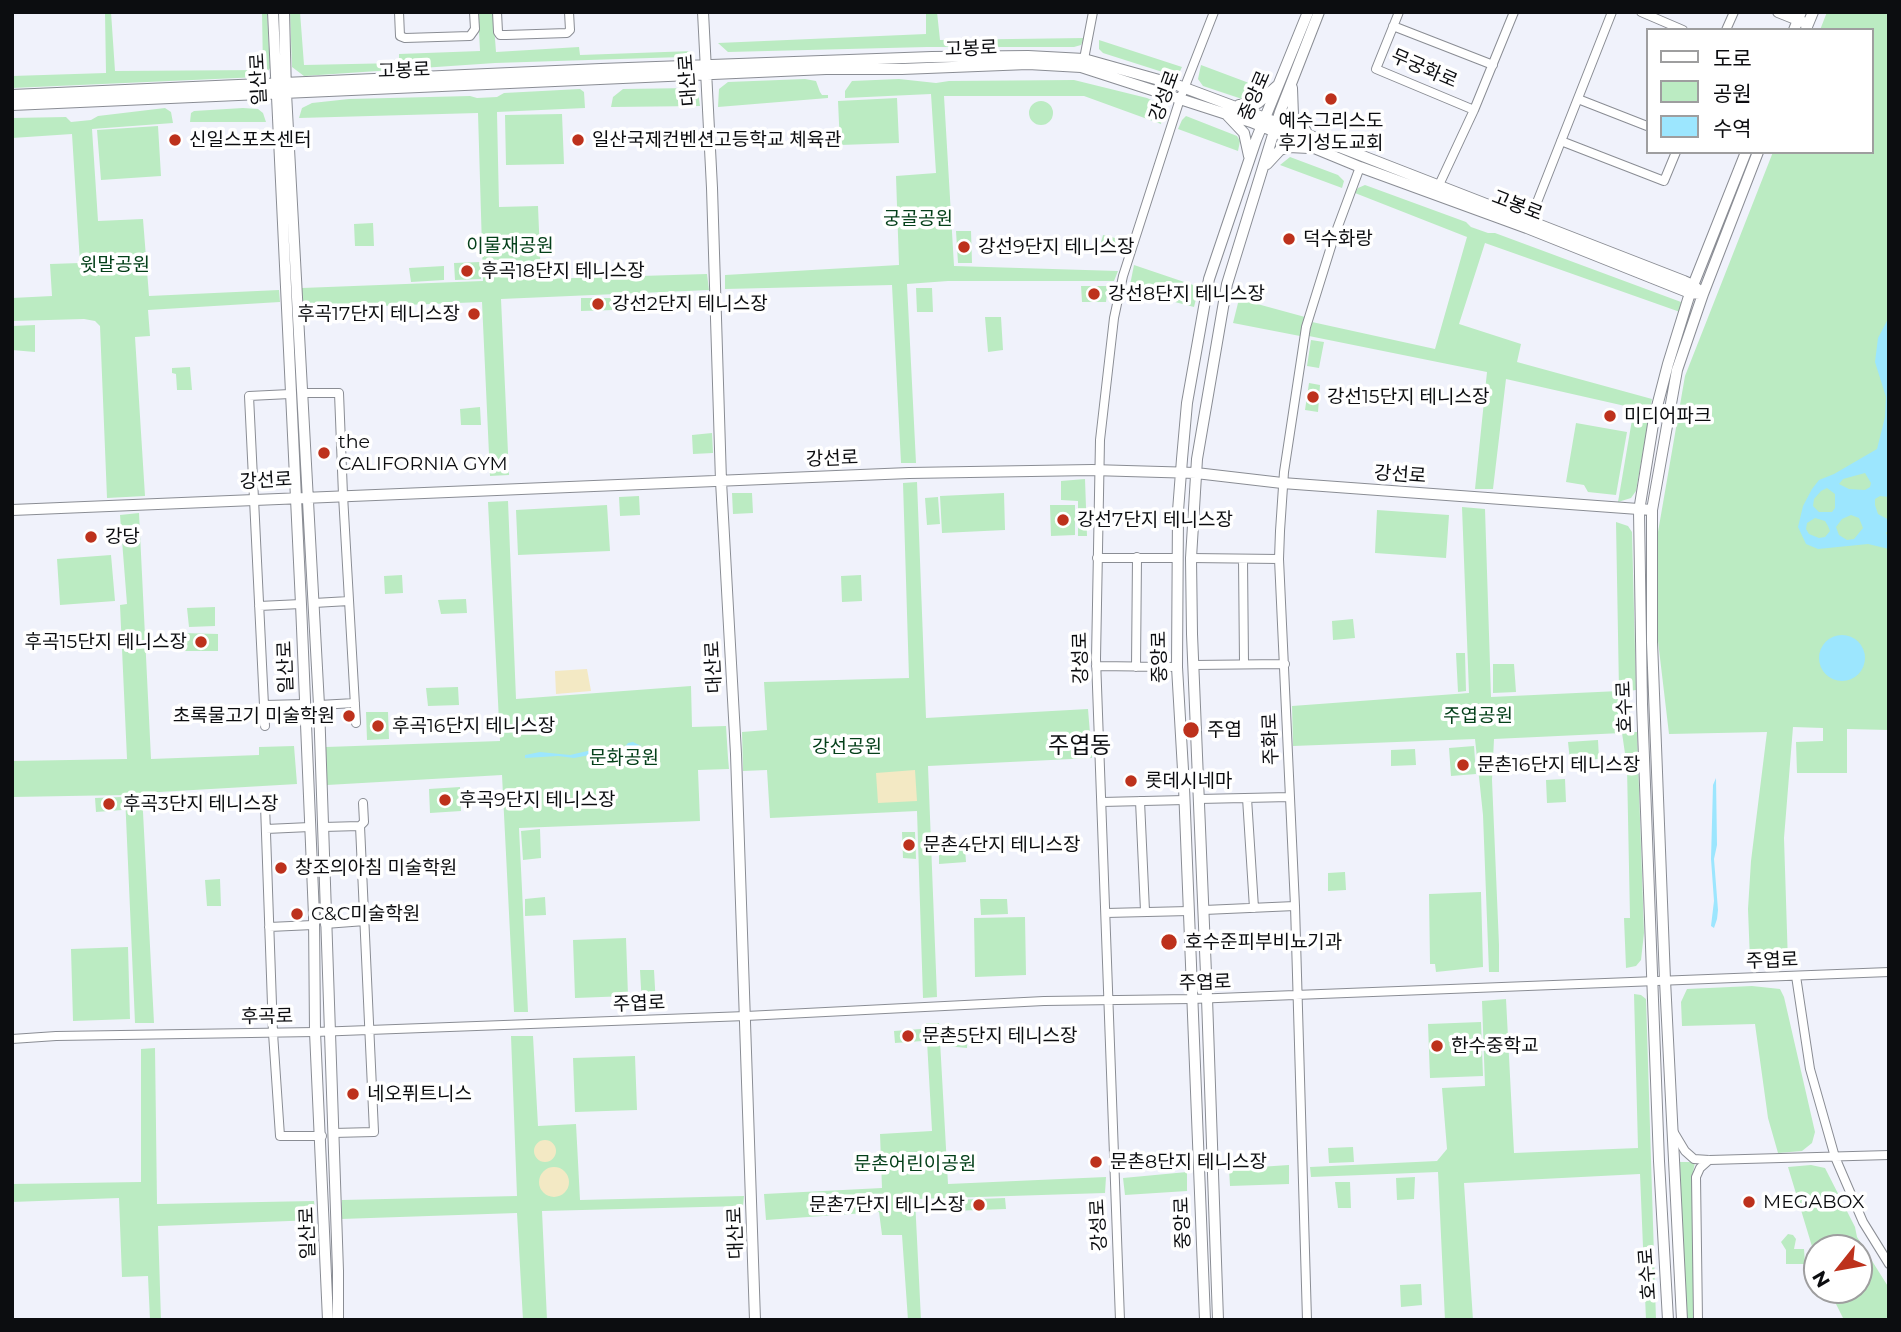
<!DOCTYPE html>
<meta charset="utf-8">
<style>
body{margin:0}
#map{position:relative;width:1901px;height:1332px;overflow:hidden;background:#f0f2fb;font-family:Montserrat,"Noto Sans KR",sans-serif}
canvas{display:block}
.frame{position:absolute;inset:0;border:14px solid #0c0d10;pointer-events:none}
.legend{position:absolute;left:1646px;top:28px;width:228px;height:126px;box-sizing:border-box;background:#fff;border:2px solid #9e9e9f;margin:0;padding:9px 12px;list-style:none;font-size:21px;color:#0c0d10}
.legend li{display:flex;align-items:center;gap:14px;height:35px}
.legend b{width:35px;border:2px solid #9e9e9f}
.north{position:absolute;left:1803px;top:1234px;width:70px;height:70px;box-sizing:border-box;background:#fff;border:2px solid #9e9e9f;border-radius:50%;rotate:239deg;font-size:19px;font-weight:700;line-height:28px;text-align:center;color:#0c0d10}
.north::after{content:'';display:block;margin:auto;width:24px;height:32px;background:#bd311c;clip-path:polygon(50% 0,100% 100%,50% 72%,0 100%)}
</style>
<div id="map">
<canvas width="1901" height="1332"></canvas>
<div class="frame"></div>
<ul class="legend">
<li><b style="height:9px;background:#fff"></b>도로</li>
<li><b style="height:19px;background:#bbebc2"></b>공원</li>
<li><b style="height:19px;background:#9ce6fe"></b>수역</li>
</ul>
<div class="north">N</div>
</div>
<script>
const ctx = document.querySelector('canvas').getContext('2d');
ctx.lineJoin = 'round';
function fillPath(path, color) {
  ctx.fillStyle = color;
  ctx.fill(path, 'evenodd');
}
function shape(rows) {
  const path = new Path2D();
  for (const r of rows) {
    if (r.length === 3) {
      path.moveTo(r[0] + r[2], r[1]);
      path.arc(r[0], r[1], r[2], 0, 2 * Math.PI);
      continue;
    }
    path.moveTo(r[0], r[1]);
    for (let i = 2; i < r.length; i += 2) path.lineTo(r[i], r[i + 1]);
  }
  return path;
}
function strokePath(path, color, width, dash) {
  ctx.strokeStyle = color;
  ctx.lineWidth = width;
  ctx.lineCap = dash ? 'butt' : 'round';
  ctx.setLineDash(dash || []);
  ctx.stroke(path);
}
function label(font, color, halo, rows, align = 'center') {
  ctx.font = font + ' Montserrat,"Noto Sans KR",sans-serif';
  ctx.lineWidth = 7;
  ctx.setLineDash([]);
  ctx.textBaseline = 'middle';
  ctx.strokeStyle = halo;
  ctx.fillStyle = color;
  for (const [text, x, y, turn = 0] of rows) {
    ctx.save();
    ctx.translate(x, y);
    ctx.rotate((+turn || 0) * Math.PI / 180);
    ctx.textAlign = isNaN(turn) ? turn : align;
    if (halo) ctx.strokeText(text, 0, 0);
    ctx.fillText(text, 0, 0);
    ctx.restore();
  }
}
fillPath(shape([
 [105,12,111,12,115,71,263,70,262,12,267,12,270,68,266,74,260,77,12,88,12,76,106,73],
 [290,12,300,12,304,65,399,63,399,54,480,51,478,12,493,12,496,52,579,47,580,55,693,51,682,57,495,63,304,76,292,67],
 [926,12,937,12,940,40,1084,38,1081,45,1074,47,927,47,728,52,718,43,926,34],
 [1827,12,1889,12,1889,730,1847,729,1847,773,1797,773,1796,742,1823,741,1823,728,1793,727,1784,838,1788,963,1750,961,1748,909,1751,861,1767,732,1669,734,1658,641,1658,532,1685,376,1773,152,1871,152,1871,30,1820,30],
 [1099,40,1182,67,1179,73,1172,75,1103,53,1099,49],
 [1201,65,1265,89,1255,99,1245,100,1203,86,1198,79],
 [805,79,816,81,820,92,822,95,828,95,828,98,718,107,719,89,728,82],
 [899,79,936,83,949,81,1074,80,1147,98,1158,103,1164,112,1161,124,1084,96,944,96,954,266,1118,271,1114,281,948,281,907,284,916,463,901,463,892,285,725,289,725,275,899,265,896,176,936,173,931,94,845,98,845,91,852,81],
 [691,88,698,92,700,106,611,107,613,97,623,89],
 [580,89,584,92,585,108,497,112,499,207,538,206,541,279,707,274,709,290,501,299,509,475,490,476,482,302,303,309,302,293,302,288,483,281,478,113,299,118,302,108,312,103,349,99,470,96,477,98,497,97,504,93],
 [897,98,899,143,840,145,838,101],
 [1041,113,12],
 [165,108,171,112,173,123,92,129,98,221,143,219,149,296,279,290,280,302,148,310,150,336,135,337,145,496,107,498,100,326,95,321,84,319,12,321,12,298,52,296,50,264,80,263,72,134,12,138,12,118,66,117,71,122,91,120,98,116],
 [243,108,258,109,263,113,266,122,190,122,191,113,194,111],
 [562,114,564,164,506,165,505,115],
 [1186,116,1237,136,1240,141,1238,151,1178,129,1182,120],
 [158,126,161,176,101,180,97,130],
 [1290,157,1338,175,1344,181,1342,188,1280,165],
 [1365,185,1466,222,1471,227,1488,233,1495,233,1681,302,1680,312,1485,243,1459,324,1521,344,1517,362,1652,399,1636,491,1631,498,1618,502,1634,408,1506,379,1493,489,1475,489,1487,372,1309,336,1312,322,1435,349,1467,237,1355,193,1358,188],
 [373,223,374,246,355,246,354,224],
 [956,231,971,231,972,263,958,263],
 [1103,235,1123,240,1118,255,1099,250],
 [480,262,481,279,455,280,454,263],
 [1134,265,1199,287,1194,307,1129,290],
 [444,266,444,280,411,282,409,268],
 [1081,286,1108,286,1106,302,1082,302],
 [916,288,932,288,933,312,917,312],
 [615,298,614,310,581,311,581,298],
 [1239,299,1305,317,1300,336,1233,323],
 [985,317,1001,317,1003,350,988,352],
 [35,325,35,352,12,350,12,326],
 [1311,340,1324,342,1319,368,1307,366],
 [190,367,192,390,177,390,176,374,172,373,172,368],
 [1309,383,1320,385,1318,412,1305,410],
 [480,407,481,425,461,425,460,409],
 [1576,423,1627,432,1616,495,1588,492,1584,485,1566,482],
 [712,433,713,453,693,454,692,435],
 [1085,479,1087,536,1078,536,1078,501,1061,500,1061,481],
 [917,482,926,718,1088,709,1092,758,928,766,937,997,923,998,917,811,770,818,767,770,743,771,742,732,767,730,764,682,909,678,903,483],
 [732,493,752,493,753,513,733,514],
 [1004,493,1005,530,942,533,940,496],
 [639,496,640,515,620,516,619,497],
 [938,497,940,524,927,525,925,498],
 [508,501,516,699,691,686,692,727,726,726,728,758,729,769,698,770,700,821,519,828,528,1012,514,1012,502,775,327,785,326,747,500,741,488,502],
 [607,505,610,551,518,555,516,510],
 [1050,505,1075,505,1075,535,1051,536],
 [1462,507,1485,509,1491,697,1619,691,1616,522,1628,526,1632,532,1636,690,1629,691,1631,732,1637,732,1644,933,1641,960,1636,966,1626,968,1624,918,1630,918,1627,767,1622,733,1494,739,1492,780,1499,945,1499,972,1489,972,1483,815,1475,739,1293,746,1292,706,1469,693],
 [1377,510,1449,515,1446,558,1375,553],
 [139,513,151,759,259,755,259,747,294,746,297,784,142,793,154,1023,135,1023,125,795,12,797,12,761,127,759,120,605,127,604,120,515],
 [111,555,115,601,60,605,57,559],
 [402,575,403,593,385,594,384,576],
 [861,575,862,601,842,602,841,576],
 [466,599,467,613,441,614,438,600],
 [215,607,215,626,189,627,187,608],
 [1353,619,1355,638,1333,640,1332,621],
 [183,633,218,634,218,651,183,651],
 [1456,653,1465,653,1466,691,1458,692],
 [1493,664,1514,664,1516,692,1493,693],
 [458,687,459,705,428,706,426,688],
 [366,712,388,712,389,739,367,740],
 [1598,740,1599,759,1570,761,1568,742],
 [1474,746,1476,774,1451,776,1449,748],
 [1415,749,1416,765,1391,766,1391,750],
 [1565,779,1566,802,1547,803,1546,780],
 [460,787,461,811,430,813,429,789],
 [122,797,122,810,96,812,95,798],
 [540,829,541,858,523,860,521,831],
 [902,832,915,832,916,859,903,858],
 [962,846,965,848,966,862,939,864,939,847],
 [1345,872,1346,890,1328,891,1328,873],
 [220,879,221,906,207,906,205,880],
 [1481,892,1483,967,1436,972,1435,964,1430,964,1429,894],
 [545,897,546,915,525,916,525,899],
 [980,899,1007,899,1008,914,981,915],
 [1025,917,1026,975,975,977,974,918],
 [626,938,628,996,575,998,573,940],
 [128,947,130,1019,73,1021,71,949],
 [640,970,654,970,656,1006,642,1006],
 [1752,986,1780,989,1784,997,1815,1132,1812,1143,1802,1151,1778,1153,1768,1118,1755,1024,1682,1026,1681,1002,1687,989],
 [1634,994,1641,995,1646,999,1656,1320,1646,1320,1640,1174,1464,1183,1473,1320,1445,1320,1438,1172,1311,1177,1310,1167,1437,1161,1447,1149,1442,1088,1485,1086,1482,1001,1506,999,1514,1153,1638,1148],
 [1481,1022,1483,1076,1430,1078,1428,1024],
 [926,1023,939,1023,948,1184,1106,1177,1105,1193,915,1199,921,1320,908,1320,902,1235,882,1235,879,1212,766,1220,764,1194,882,1188,880,1134,932,1131],
 [968,1026,967,1048,947,1046,945,1027],
 [921,1029,922,1041,895,1043,894,1031],
 [511,1036,533,1036,538,1126,576,1124,580,1200,744,1196,743,1206,542,1211,547,1320,523,1320,517,1213,341,1219,342,1200,517,1196],
 [155,1048,157,1204,314,1201,316,1220,158,1226,161,1320,150,1320,148,1276,122,1277,119,1198,12,1202,12,1184,141,1182,141,1049],
 [635,1056,637,1110,575,1112,573,1058],
 [1353,1147,1354,1162,1329,1163,1328,1148],
 [1680,1162,1695,1162,1692,1178,1696,1320,1684,1320],
 [1289,1165,1289,1184,1230,1186,1229,1169],
 [1811,1165,1825,1168,1855,1227,1857,1237,1889,1288,1889,1320,1844,1320,1829,1290,1859,1290,1859,1248,1817,1248,1817,1263,1788,1167],
 [1187,1172,1187,1191,1125,1195,1123,1178],
 [1415,1177,1414,1199,1397,1200,1396,1178],
 [1335,1182,1350,1182,1351,1208,1338,1208],
 [1005,1198,1006,1209,952,1211,952,1200],
 [1788,1234,1793,1235,1796,1239,1794,1249,1804,1249,1805,1264,1786,1264,1786,1250,1781,1242],
 [1421,1284,1422,1305,1401,1307,1400,1285]
]), '#bbebc2');
fillPath(shape([
 [587,669,591,691,556,694,555,671],
 [915,770,917,801,878,803,876,773],
 [545,1151,11],
 [554,1182,15]
]), '#f3e9c4');
fillPath(shape([
 [1889,317,1889,497,1880,496,1875,499,1875,505,1878,514,1889,520,1889,529,1886,533,1889,539,1889,549,1868,544,1818,549,1806,544,1798,527,1803,506,1812,489,1819,480,1834,474,1877,449,1885,417,1886,397,1875,362,1878,338],
 [1865,473,1871,483,1870,487,1865,490,1849,489,1839,484,1843,479],
 [1827,488,1835,494,1835,508,1832,512,1819,512,1813,506,1814,499,1821,491],
 [1851,515,1859,518,1863,528,1854,539,1847,540,1839,535,1836,527,1842,519],
 [1815,518,1825,521,1828,526,1830,531,1825,537,1819,538,1809,534,1806,529,1807,523],
 [1842,658,23],
 [633,742,641,746,642,751,640,758,635,761,621,755,595,754,574,758,558,756,525,758,525,755,540,752,570,755,592,750,613,751,623,749,628,743],
 [1716,778,1717,845,1714,859,1718,910,1717,919,1714,928,1711,926,1714,901,1711,859,1713,785]
]), '#9ce6fe');
const minor = shape([
 [399,12,400,36,405,38,470,36,475,29,474,12],
 [497,12,498,32,500,35,506,35,567,33,570,30,569,12],
 [1399,12,1376,69,1474,110],
 [1641,12,1683,30],
 [1393,26,1493,65],
 [1726,30,1734,12],
 [1084,59,1093,12],
 [1578,99,1647,126],
 [1561,141,1664,181,1676,152],
 [1439,185,1474,110,1514,12],
 [1530,220,1612,12],
 [303,393,339,393,343,495,356,723],
 [1097,558,1177,558],
 [1191,558,1279,559],
 [1243,559,1244,663],
 [314,603,349,601],
 [259,606,301,604],
 [1193,665,1285,664],
 [1096,666,1177,667],
 [1136,667,1137,557],
 [264,705,305,704],
 [319,705,355,703],
 [265,726,249,396,290,394],
 [1247,798,1254,908],
 [1199,799,1290,797],
 [1140,801,1145,911],
 [1102,802,1185,800],
 [265,805,273,1033,280,1136,322,1136],
 [323,827,360,826],
 [266,829,310,827],
 [1204,910,1295,906],
 [1106,913,1189,911],
 [325,924,365,921],
 [269,927,313,925],
 [1796,976,1810,1069,1835,1157,1863,1222,1889,1264],
 [12,1039,56,1036,315,1032,746,1016,1044,1001,1192,999,1889,972],
 [1673,1131,1685,1151,1694,1159,1709,1160,1889,1155],
 [333,1133,374,1132,360,826,364,822,363,803],
 [1120,1320,1096,659,1100,440,1114,318,1123,276,1180,99,1214,12],
 [1307,1320,1295,906,1279,559,1280,531,1284,472,1306,327,1334,237,1360,167],
 [1698,1320,1696,1177,1700,1168,1709,1160]
]);
const major = shape([
 [273,12,301,604,314,916,315,1032,328,1320],
 [284,12,286,93,319,705,338,1271,338,1320],
 [703,12,712,188,721,481,736,754,755,1320],
 [1778,12,1808,24],
 [1806,29,1813,12],
 [1794,30,1801,12],
 [1292,88,1293,116,1299,126,1306,131],
 [12,95,601,69,932,57,1028,56,1084,59,1177,85,1265,118,1684,281,1693,285,1703,294],
 [12,105,826,69,902,69,1028,64,1081,67,1251,122,1360,167,1527,228,1690,293,1703,294],
 [1239,105,1258,103,1277,86],
 [1227,115,1244,133,1249,156],
 [1267,164,1280,150,1289,147,1309,148],
 [12,510,909,473,1092,470,1196,473,1282,483,1652,510],
 [1205,1320,1184,787,1177,667,1178,511,1182,459,1187,403,1209,279,1256,140,1308,12],
 [1218,1320,1207,998,1192,634,1191,558,1197,459,1227,284,1280,112,1319,12],
 [1668,1320,1659,1161,1642,704,1639,511,1654,418,1668,364,1690,293,1746,152],
 [1682,1320,1665,980,1652,642,1652,510,1677,370,1703,294,1758,152]
]);
strokePath(minor, '#8a8d94', 10);
strokePath(major, '#8a8d94', 12);
strokePath(minor, '#fff', 8);
strokePath(major, '#fff', 10);
for (const [x, y, r, color] of [
 [1331,99,7,"#bd311c"],
 [175,140,7,"#bd311c"],
 [578,140,7,"#bd311c"],
 [1289,239,7,"#bd311c"],
 [964,247,7,"#bd311c"],
 [467,271,7,"#bd311c"],
 [1094,294,7,"#bd311c"],
 [598,304,7,"#bd311c"],
 [474,314,7,"#bd311c"],
 [1313,397,7,"#bd311c"],
 [1610,416,7,"#bd311c"],
 [324,453,7,"#bd311c"],
 [1063,520,7,"#bd311c"],
 [91,537,7,"#bd311c"],
 [201,642,7,"#bd311c"],
 [349,716,7,"#bd311c"],
 [378,726,7,"#bd311c"],
 [1191,730,9,"#bd311c"],
 [1463,765,7,"#bd311c"],
 [1131,781,7,"#bd311c"],
 [445,800,7,"#bd311c"],
 [109,804,7,"#bd311c"],
 [909,845,7,"#bd311c"],
 [281,868,7,"#bd311c"],
 [297,914,7,"#bd311c"],
 [1169,942,9,"#bd311c"],
 [908,1036,7,"#bd311c"],
 [1437,1046,7,"#bd311c"],
 [353,1094,7,"#bd311c"],
 [1096,1162,7,"#bd311c"],
 [1749,1202,7,"#bd311c"],
 [979,1205,7,"#bd311c"]
]) {
  const dot = new Path2D();
  dot.arc(x, y, r, 0, 2 * Math.PI);
  ctx.fillStyle = color;
  ctx.fill(dot);
  strokePath(dot, '#fff', 2.5);
}
label('19px', '#0c0d10', '#fff', [
 ["고봉로",971,49,-2],
 ["무궁화로",1424,69,23],
 ["고봉로",404,71,-2],
 ["일산로",259,79,-93],
 ["대산로",688,80,-94],
 ["강성로",1165,96,-70],
 ["중앙로",1255,96,-67],
 ["고봉로",1517,206,21],
 ["강선로",832,459,-2],
 ["강선로",1400,475,4],
 ["강선로",266,481,-3],
 ["중앙로",1160,657,-91],
 ["강성로",1081,658,-91],
 ["일산로",286,667,-92],
 ["대산로",714,667,-93],
 ["호수로",1625,707,-92],
 ["주화로",1271,739,-92],
 ["주엽로",1772,961,-2],
 ["주엽로",1205,983,-2],
 ["주엽로",639,1004,-2],
 ["후곡로",267,1017,-1],
 ["중앙로",1183,1223,-92],
 ["강성로",1099,1225,-93],
 ["일산로",308,1233,-92],
 ["대산로",736,1233,-92],
 ["호수로",1648,1274,-94]
]);
label('19px', '#0c0d10', '#fff', [
 ["예수그리스도",1331,121,"center"],
 ["후기성도교회",1331,143,"center"],
 ["신일스포츠센터",189,140],
 ["일산국제컨벤션고등학교 체육관",592,140],
 ["덕수화랑",1303,239],
 ["강선9단지 테니스장",978,247],
 ["후곡18단지 테니스장",481,271],
 ["강선8단지 테니스장",1108,294],
 ["강선2단지 테니스장",612,304],
 ["후곡17단지 테니스장",460,314,"right"],
 ["강선15단지 테니스장",1327,397],
 ["미디어파크",1624,416],
 ["the",338,442],
 ["CALIFORNIA GYM",338,464],
 ["강선7단지 테니스장",1077,520],
 ["강당",105,537],
 ["후곡15단지 테니스장",187,642,"right"],
 ["초록물고기 미술학원",335,716,"right"],
 ["후곡16단지 테니스장",392,726],
 ["주엽",1207,730],
 ["문촌16단지 테니스장",1477,765],
 ["롯데시네마",1145,781],
 ["후곡9단지 테니스장",459,800],
 ["후곡3단지 테니스장",123,804],
 ["문촌4단지 테니스장",923,845],
 ["창조의아침 미술학원",295,868],
 ["C&C미술학원",311,914],
 ["호수준피부비뇨기과",1185,942],
 ["문촌5단지 테니스장",922,1036],
 ["한수중학교",1451,1046],
 ["네오퓌트니스",367,1094],
 ["문촌8단지 테니스장",1110,1162],
 ["MEGABOX",1763,1202],
 ["문촌7단지 테니스장",965,1205,"right"]
], 'left');
label('19px', '#04401a', '#fff', [
 ["궁골공원",918,219],
 ["이물재공원",510,246],
 ["윗말공원",115,265],
 ["주엽공원",1478,716],
 ["강선공원",847,747],
 ["문화공원",624,758],
 ["문촌어린이공원",915,1164]
]);
label('23px', '#0c0d10', '#fff', [
 ["주엽동",1080,746]
]);
</script>
